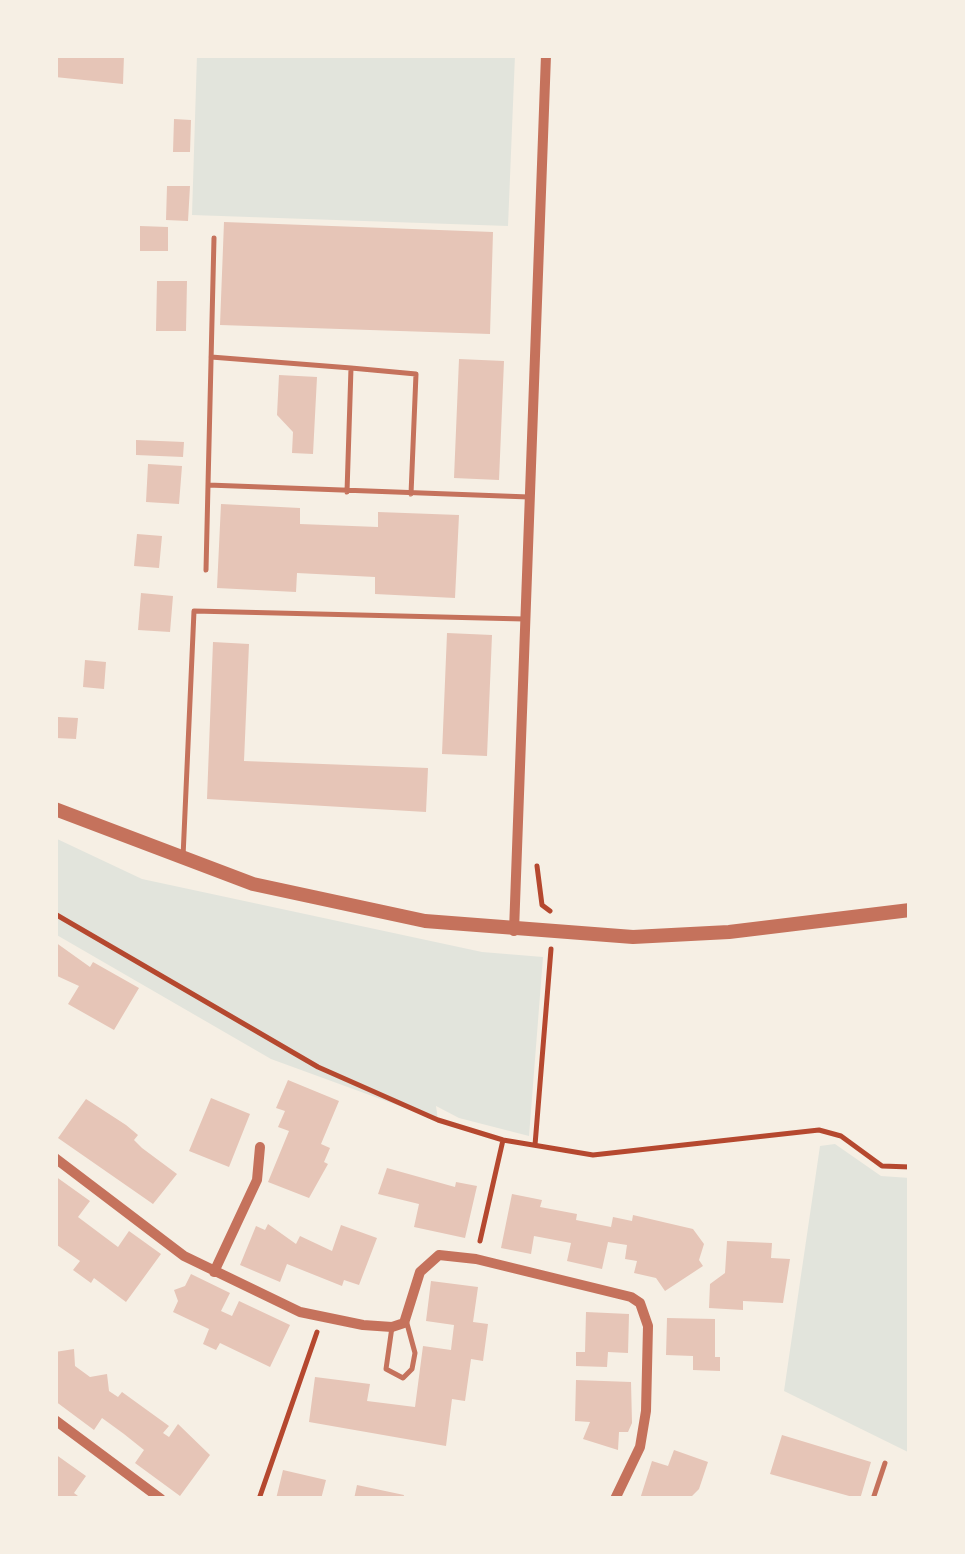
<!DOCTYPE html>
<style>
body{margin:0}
#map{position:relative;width:965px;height:1554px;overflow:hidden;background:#f6efe4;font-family:Ubuntu,sans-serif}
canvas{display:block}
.frame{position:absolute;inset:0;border:58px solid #f6efe4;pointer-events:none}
</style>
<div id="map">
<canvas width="965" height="1554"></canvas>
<div class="frame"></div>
</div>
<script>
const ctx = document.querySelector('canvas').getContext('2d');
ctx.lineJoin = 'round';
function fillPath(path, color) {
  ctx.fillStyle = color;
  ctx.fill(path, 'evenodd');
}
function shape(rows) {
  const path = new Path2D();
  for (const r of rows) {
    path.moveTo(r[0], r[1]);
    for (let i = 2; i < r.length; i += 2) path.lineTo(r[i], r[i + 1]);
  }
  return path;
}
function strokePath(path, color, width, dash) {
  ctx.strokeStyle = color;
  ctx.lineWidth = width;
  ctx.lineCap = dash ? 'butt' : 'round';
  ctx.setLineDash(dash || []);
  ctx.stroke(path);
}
fillPath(shape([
 [197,55,515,55,508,226,192,215],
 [55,838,142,879,482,952,543,957,529,1136,459,1118,436,1106,438,1120,271,1059,55,934],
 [835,1144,881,1176,910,1178,910,1453,784,1391,820,1146]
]), '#e2e4dc');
fillPath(shape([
 [55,55,124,55,123,84,55,77],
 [174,119,191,120,190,152,173,152],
 [167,186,190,186,188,221,166,220],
 [224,222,493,232,490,334,220,325],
 [140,226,168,227,168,251,140,251],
 [157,281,187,281,186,331,156,331],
 [459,359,504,361,499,480,454,478],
 [279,375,317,377,313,454,292,453,293,432,277,415],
 [136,440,184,442,183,457,136,455],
 [148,464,182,466,179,504,146,502],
 [221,504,300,508,300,524,378,527,378,512,459,515,455,598,375,594,375,577,297,573,296,592,217,588],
 [137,534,162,536,159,568,134,566],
 [141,593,173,596,170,632,138,630],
 [447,633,492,635,487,756,442,754],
 [213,642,249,644,244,761,428,768,426,812,207,799],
 [85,660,106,662,104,689,83,687],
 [58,717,78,718,76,739,56,738],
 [55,942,90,967,93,962,139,988,114,1030,68,1004,79,986,55,975],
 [288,1080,339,1101,321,1144,330,1148,324,1162,328,1164,309,1198,268,1182,289,1131,278,1127,285,1111,276,1108],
 [211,1098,250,1114,229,1167,189,1151],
 [86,1099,126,1125,138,1135,134,1140,142,1148,177,1174,153,1204,58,1138],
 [387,1168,455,1187,456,1182,477,1186,465,1238,414,1227,419,1204,378,1194],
 [55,1176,90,1201,78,1217,118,1247,129,1231,161,1254,126,1302,94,1278,91,1283,73,1270,80,1261,57,1245],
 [512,1194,542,1200,540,1207,577,1214,576,1220,611,1227,613,1217,632,1221,633,1215,693,1229,704,1244,699,1260,703,1266,665,1291,656,1278,634,1273,637,1261,625,1259,627,1245,608,1242,602,1269,567,1261,571,1243,534,1236,531,1254,501,1248],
 [268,1224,296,1244,300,1236,332,1251,341,1225,377,1238,359,1285,344,1280,342,1286,287,1264,280,1282,240,1265,256,1226,265,1230],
 [727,1241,772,1243,771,1258,790,1259,783,1303,743,1301,743,1310,709,1308,710,1284,725,1273],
 [191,1274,230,1293,221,1311,232,1316,239,1301,290,1325,270,1367,220,1343,216,1350,203,1344,209,1329,173,1312,178,1301,174,1290,185,1286],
 [431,1281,478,1287,473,1322,488,1324,483,1361,471,1359,465,1401,452,1399,446,1446,309,1422,315,1377,370,1384,367,1401,415,1407,423,1346,451,1350,454,1325,426,1321],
 [586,1312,629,1314,628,1353,608,1352,607,1367,576,1366,576,1352,585,1352],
 [667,1318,715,1319,715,1357,720,1357,720,1371,693,1370,693,1356,666,1355],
 [74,1349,75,1366,90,1377,107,1374,109,1391,118,1397,122,1392,169,1426,163,1433,169,1437,178,1424,210,1455,180,1496,135,1463,144,1450,124,1434,102,1418,94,1430,55,1401,55,1352],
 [576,1380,631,1382,632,1423,628,1432,619,1432,618,1450,583,1439,590,1422,575,1421],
 [782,1435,871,1462,860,1499,770,1474],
 [674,1450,708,1462,699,1489,689,1499,640,1499,652,1461,668,1466],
 [55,1454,86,1476,74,1493,82,1499,55,1497],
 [283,1470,326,1480,321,1499,276,1499],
 [357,1485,404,1495,403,1499,354,1499]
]), '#e6c5b7');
strokePath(shape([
 [537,866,542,905,550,911],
 [55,914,318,1067,438,1120,503,1140,593,1155,819,1130,841,1136,882,1166,910,1167],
 [535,1145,551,949],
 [480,1241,503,1140],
 [259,1499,317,1332]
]), '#b5482f', 5);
strokePath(shape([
 [211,357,351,368],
 [208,485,214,238],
 [347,492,351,368,416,374,411,494],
 [206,570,208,485,529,497],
 [183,857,194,611,524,619],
 [392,1327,386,1369,403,1378,412,1369,415,1353,406,1320],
 [873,1499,885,1463]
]), '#c5725c', 5);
strokePath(shape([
 [514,931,546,55],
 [55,1158,184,1256,300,1312,363,1325,392,1327,404,1323,420,1272,439,1255,476,1259,631,1297,640,1303,648,1326,646,1411,640,1447,615,1499],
 [214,1272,257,1180,260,1147],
 [55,1420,161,1499]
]), '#c5725c', 10);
strokePath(shape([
 [55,809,253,884,425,921,633,937,729,932,910,910]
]), '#c5725c', 14);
</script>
